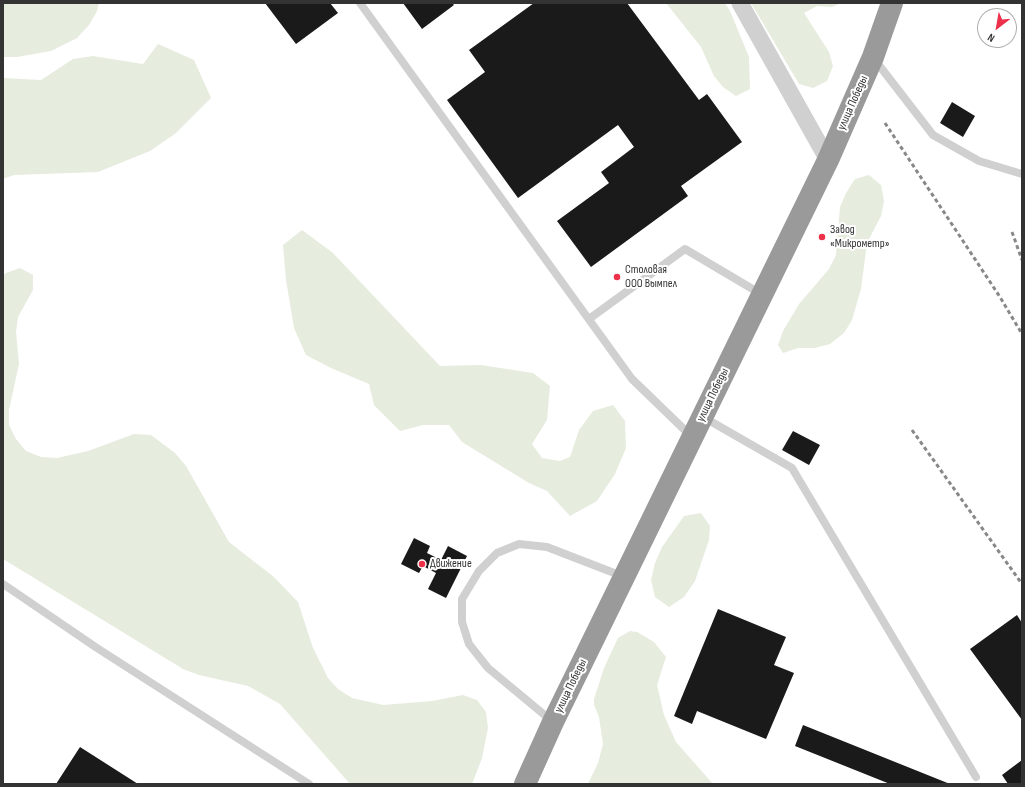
<!DOCTYPE html>
<meta charset="utf-8">
<style>
body{margin:0}
#map{position:relative;width:1025px;height:787px;overflow:hidden;background:#fff;font-family:"Sofia Sans Condensed",sans-serif}
canvas{display:block}
.frame{position:absolute;inset:0;border:4px solid #333;pointer-events:none}
.north{position:absolute;left:977px;top:8px;width:40px;height:40px;box-sizing:border-box;background:#fff;border:1px solid #adadad;border-radius:50%;rotate:211deg;font-size:11px;font-weight:700;line-height:16px;text-align:center;color:#333}
.north::after{content:'';display:block;margin:auto;width:14px;height:18px;background:#ed314a;clip-path:polygon(50% 0,100% 100%,50% 72%,0 100%)}
</style>
<div id="map">
<canvas width="1025" height="787"></canvas>
<div class="frame"></div>
<div class="north">N</div>
</div>
<script>
const ctx = document.querySelector('canvas').getContext('2d');
ctx.lineJoin = 'round';
function fillPath(path, color) {
  ctx.fillStyle = color;
  ctx.fill(path, 'evenodd');
}
function shape(rows) {
  const path = new Path2D();
  for (const r of rows) {
    path.moveTo(r[0], r[1]);
    for (let i = 2; i < r.length; i += 2) path.lineTo(r[i], r[i + 1]);
  }
  return path;
}
function strokePath(path, color, width, dash) {
  ctx.strokeStyle = color;
  ctx.lineWidth = width;
  ctx.lineCap = dash ? 'butt' : 'round';
  ctx.setLineDash(dash || []);
  ctx.stroke(path);
}
function label(font, color, halo, rows, align = 'center') {
  ctx.font = font + ' "Sofia Sans Condensed",sans-serif';
  ctx.lineWidth = 4;
  ctx.setLineDash([]);
  ctx.textBaseline = 'middle';
  ctx.strokeStyle = halo;
  ctx.fillStyle = color;
  for (const [text, x, y, turn = 0] of rows) {
    ctx.save();
    ctx.translate(x, y);
    ctx.rotate((+turn || 0) * Math.PI / 180);
    ctx.textAlign = isNaN(turn) ? turn : align;
    if (halo) ctx.strokeText(text, 0, 0);
    ctx.fillText(text, 0, 0);
    ctx.restore();
  }
}
fillPath(shape([
 [3,3,99,3,97,11,89,25,77,38,51,51,17,57,3,57],
 [666,3,725,3,730,11,749,57,750,89,736,96,723,87,714,76,701,47],
 [751,3,841,3,832,7,817,6,804,13,829,52,833,66,827,81,813,88,799,84],
 [158,44,194,60,211,98,176,133,150,151,98,172,14,175,3,179,3,78,41,80,73,59,93,56,143,64],
 [869,175,881,185,884,201,881,216,867,243,861,289,852,320,844,333,830,344,815,348,798,348,783,353,778,345,783,331,799,304,829,269,836,255,840,207,846,193,855,179],
 [302,230,333,253,440,366,481,365,533,373,550,386,547,420,532,444,542,458,560,461,570,457,579,430,593,411,613,405,625,421,626,448,615,474,597,501,570,516,547,491,529,483,462,442,449,425,423,425,400,431,374,405,369,384,331,368,306,355,294,328,286,280,283,245],
 [20,268,33,275,33,290,18,317,16,332,19,364,9,410,9,425,16,439,26,451,41,457,57,458,88,451,134,434,151,435,175,453,186,466,229,542,274,577,298,602,313,648,328,678,338,689,352,698,383,705,432,701,463,695,477,700,486,712,488,728,482,758,472,784,350,784,280,704,248,686,199,675,183,669,3,559,3,275,6,273],
 [701,513,710,526,709,540,695,581,684,597,669,607,655,597,651,580,655,563,662,547,684,516],
 [630,631,637,632,654,642,666,657,657,685,664,715,676,742,713,784,588,784,598,763,603,744,599,717,594,705,594,699,604,668,618,638]
]), '#e6ecde');
fillPath(shape([
 [265,3,330,3,338,13,296,44],
 [403,3,452,3,454,5,422,29],
 [534,3,627,3,699,100,707,94,742,142,681,186,688,196,591,267,557,221,609,183,601,172,634,147,618,125,518,198,447,100,485,72,469,50],
 [952,102,975,116,963,137,940,123],
 [793,431,820,445,809,465,782,450],
 [414,538,430,546,427,553,441,560,448,546,467,556,446,598,428,589,436,573,423,566,419,573,401,564],
 [718,609,786,637,774,665,794,673,766,739,697,711,692,724,674,716],
 [1017,615,1022,623,1022,720,970,649],
 [803,725,950,784,890,784,795,746],
 [80,747,138,784,56,784],
 [1022,760,1022,784,1008,784,1002,775]
]), '#1a1a1a');
strokePath(shape([
 [360,3,632,379,692,437],
 [875,60,933,135,979,161,1022,174],
 [589,319,685,249,761,294],
 [703,417,792,468,976,777],
 [3,584,97,648,309,784],
 [553,722,488,668,469,644,462,622,462,599,479,571,497,553,519,544,547,547,622,576]
]), '#d0d0d0', 8);
strokePath(shape([
 [740,3,828,160]
]), '#d0d0d0', 17);
strokePath(shape([
 [525,784,553,722,624,577,828,160,873,57,892,3]
]), '#9a9a9a', 22);
strokePath(shape([
 [885,123,1000,297,1022,334],
 [1012,232,1022,260],
 [912,430,1022,584]
]), '#888', 3, [4, 3]);
for (const [x, y, r, color] of [
 [822,237,4,"#ed314a"],
 [617,277,4,"#ed314a"],
 [422,564,4,"#ed314a"]
]) {
  const dot = new Path2D();
  dot.arc(x, y, r, 0, 2 * Math.PI);
  ctx.fillStyle = color;
  ctx.fill(dot);
  strokePath(dot, '#fff', 1.5);
}
label('12px', '#333', '#fff', [
 ["улица Победы",853,103,-66],
 ["улица Победы",713,395,-64],
 ["улица Победы",571,686,-64]
]);
label('12px', '#333', '#fff', [
 ["Завод",830,230],
 ["«Микрометр»",830,244],
 ["Столовая",625,270],
 ["ООО Вымпел",625,284],
 ["Движение",430,564]
], 'left');
</script>
